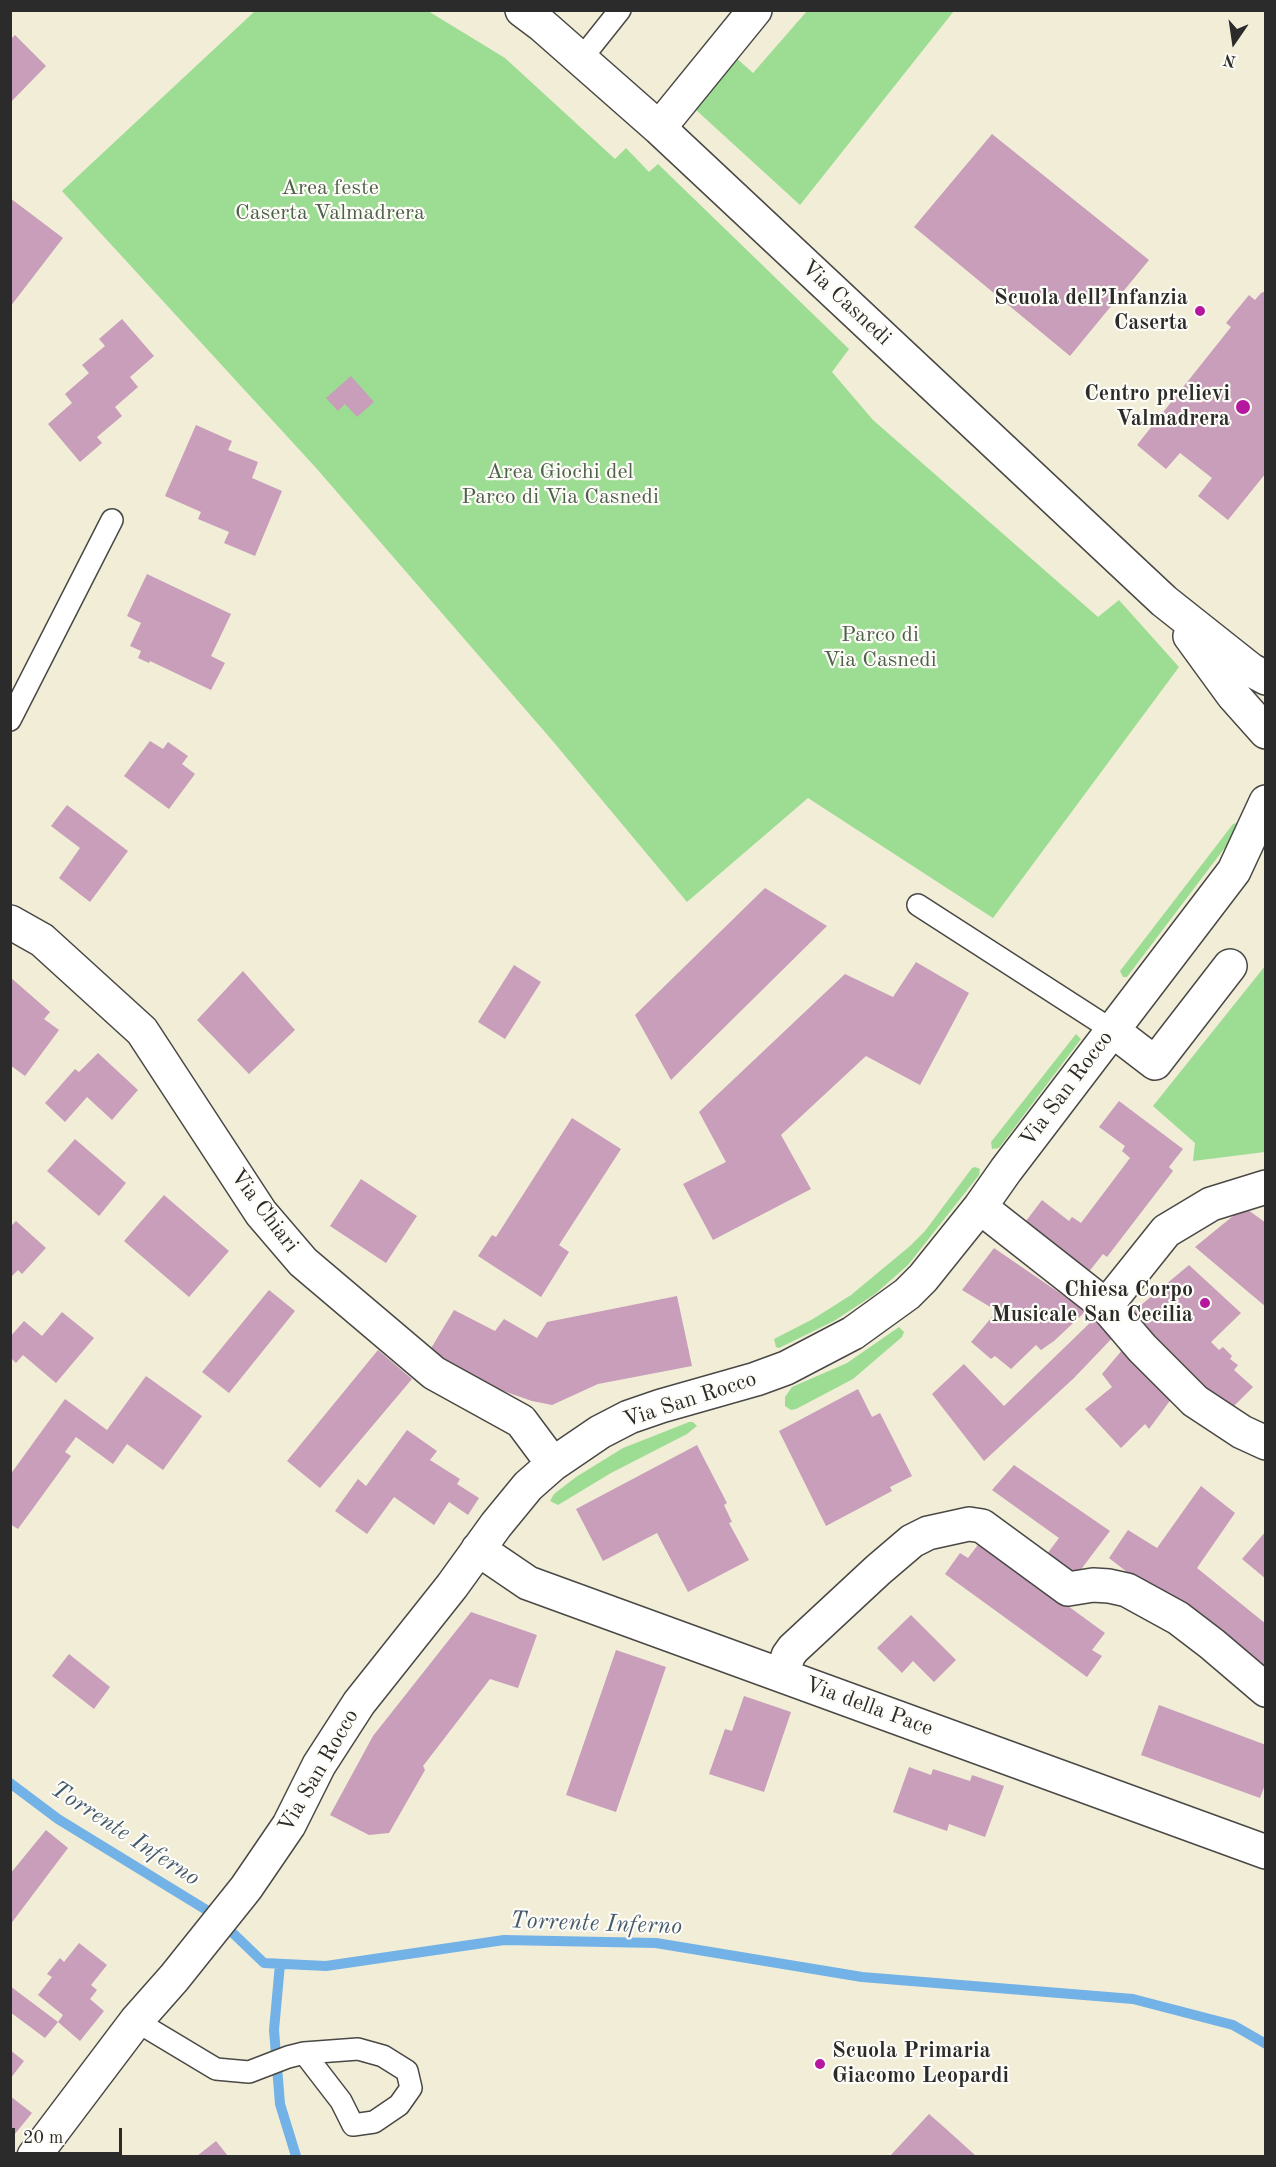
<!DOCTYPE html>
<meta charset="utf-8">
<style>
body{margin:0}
#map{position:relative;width:1276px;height:2167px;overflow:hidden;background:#f1edd7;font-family:"Old Standard TT",serif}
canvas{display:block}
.frame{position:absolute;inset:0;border:12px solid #2b2b2b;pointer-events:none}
.north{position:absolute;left:1204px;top:12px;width:60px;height:60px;-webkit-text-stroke:4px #fdfcf7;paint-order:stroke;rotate:193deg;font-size:16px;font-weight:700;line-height:24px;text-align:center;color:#2b2b2b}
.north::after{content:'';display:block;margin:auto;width:21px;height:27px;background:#2b2b2b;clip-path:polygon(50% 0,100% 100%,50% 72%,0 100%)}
.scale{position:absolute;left:12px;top:2128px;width:110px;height:27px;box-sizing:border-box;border:3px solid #2b2b2b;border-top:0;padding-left:8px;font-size:18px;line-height:21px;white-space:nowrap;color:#2b2b2b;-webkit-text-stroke:4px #fdfcf7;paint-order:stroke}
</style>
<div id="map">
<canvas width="1276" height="2167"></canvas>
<div class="frame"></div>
<div class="north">N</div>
<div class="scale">20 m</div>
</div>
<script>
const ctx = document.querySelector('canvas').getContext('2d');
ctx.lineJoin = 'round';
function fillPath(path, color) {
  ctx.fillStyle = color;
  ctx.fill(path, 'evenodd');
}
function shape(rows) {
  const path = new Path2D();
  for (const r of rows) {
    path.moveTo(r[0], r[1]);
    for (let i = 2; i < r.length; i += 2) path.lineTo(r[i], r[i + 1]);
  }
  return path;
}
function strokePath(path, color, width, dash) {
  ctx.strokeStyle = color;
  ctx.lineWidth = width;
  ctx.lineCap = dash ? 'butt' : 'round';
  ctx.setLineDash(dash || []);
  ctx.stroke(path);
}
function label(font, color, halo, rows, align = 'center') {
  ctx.font = font + ' "Old Standard TT",serif';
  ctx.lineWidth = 4.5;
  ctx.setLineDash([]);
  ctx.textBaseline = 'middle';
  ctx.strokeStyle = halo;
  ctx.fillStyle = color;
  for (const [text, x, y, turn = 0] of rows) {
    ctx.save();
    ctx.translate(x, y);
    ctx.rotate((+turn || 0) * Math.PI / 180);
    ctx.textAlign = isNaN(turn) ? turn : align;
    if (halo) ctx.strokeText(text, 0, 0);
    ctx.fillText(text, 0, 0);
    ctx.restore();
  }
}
fillPath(shape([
 [255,11,428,11,505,58,615,159,626,148,649,172,658,164,849,349,832,372,873,420,1098,617,1119,600,1179,667,993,918,808,798,687,902,551,739,317,469,62,191],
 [807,11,954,11,800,205,696,110,734,56,753,73],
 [1237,823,1239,829,1127,977,1123,977,1120,971,1233,824],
 [1265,966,1265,1152,1193,1161,1195,1143,1153,1106],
 [1076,1034,1081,1039,999,1148,992,1149,991,1142],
 [975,1167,980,1169,979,1175,908,1265,875,1294,834,1321,779,1348,776,1347,774,1339,813,1319,851,1295,910,1246,925,1231,972,1168],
 [899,1327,904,1332,902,1337,853,1379,796,1409,791,1410,785,1406,785,1397,792,1387,847,1363],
 [689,1422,693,1422,697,1426,687,1434,611,1473,558,1505,550,1501,554,1494,576,1477,623,1448]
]), '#9cdd93');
strokePath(shape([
 [10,1783,58,1819,213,1914,264,1963,326,1966,504,1940,656,1943,862,1977,1133,1999,1233,2025,1266,2044],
 [280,1964,274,2030,280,2104,296,2156]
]), '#73b2e6', 10);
fillPath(shape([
 [15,35,46,66,10,103,10,40],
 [992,134,1149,260,1070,356,914,227],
 [10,198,63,238,10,307],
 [1266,291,1266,473,1228,520,1198,496,1212,478,1180,453,1166,469,1137,445,1231,327,1226,323,1249,295,1255,300,1261,293],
 [122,319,154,356,130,377,138,387,115,407,122,416,97,437,102,443,80,462,48,424,72,403,65,394,89,373,82,365,105,346,99,339],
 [351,376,374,402,357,417,345,404,338,411,326,398],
 [196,425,232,441,228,450,258,462,252,478,282,491,255,556,224,543,229,532,198,519,201,512,165,496],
 [147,574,231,614,211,656,225,663,211,690,150,661,149,663,138,658,141,651,130,646,141,623,127,616],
 [150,741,163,749,168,742,188,756,182,764,195,774,169,809,124,776],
 [67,805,128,851,90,902,59,878,80,848,51,826],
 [765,888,827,926,671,1080,635,1015],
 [916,962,969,993,920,1085,866,1056,781,1135,811,1189,713,1240,683,1184,726,1162,699,1112,845,974,893,997],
 [514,965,541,982,505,1039,478,1022],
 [243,971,295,1030,249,1074,197,1020],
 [10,977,50,1012,44,1019,59,1030,25,1076,10,1065],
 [98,1053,138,1090,112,1120,87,1097,65,1122,45,1103,75,1069,79,1072],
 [1119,1101,1183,1149,1169,1167,1173,1171,1107,1257,1103,1254,1087,1274,1023,1225,1042,1200,1069,1221,1072,1217,1081,1223,1130,1158,1122,1151,1125,1146,1099,1127],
 [572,1118,621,1149,559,1245,569,1252,541,1297,478,1256,492,1235,496,1237],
 [75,1139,126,1183,99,1216,47,1171],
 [361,1179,417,1216,386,1263,330,1226],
 [164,1195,229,1251,189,1297,124,1241],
 [1244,1207,1266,1223,1266,1307,1195,1247],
 [16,1221,46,1248,22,1274,18,1270,10,1278,10,1227],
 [994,1248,1086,1311,1054,1341,1041,1350,1036,1345,1011,1369,995,1356,991,1359,971,1342,997,1311,962,1290],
 [1189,1265,1241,1313,1211,1342,1219,1350,1223,1347,1232,1356,1230,1359,1238,1365,1234,1370,1253,1387,1228,1412,1129,1315],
 [269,1290,295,1311,229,1393,202,1372],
 [677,1296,692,1366,598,1384,552,1405,532,1401,469,1379,427,1355,454,1310,495,1331,504,1319,537,1338,547,1322],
 [62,1312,94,1338,56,1383,23,1355,16,1363,10,1357,10,1337,24,1321,42,1336],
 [1095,1318,1117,1333,1074,1378,984,1461,932,1394,964,1364,1004,1406],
 [1123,1349,1172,1398,1149,1429,1145,1424,1121,1448,1085,1409,1112,1387,1102,1374],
 [378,1350,412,1379,320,1488,287,1461],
 [146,1376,202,1416,163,1470,127,1444,113,1464,76,1437,65,1452,71,1456,18,1529,10,1524,10,1475,65,1399,107,1430],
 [858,1389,872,1417,880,1413,912,1476,890,1487,892,1491,826,1526,779,1431],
 [407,1430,437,1451,430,1460,460,1479,457,1484,479,1498,468,1515,449,1502,434,1525,394,1497,367,1534,335,1511,358,1479,366,1486],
 [697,1445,727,1503,724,1505,732,1522,729,1523,749,1560,688,1592,657,1533,603,1561,576,1509],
 [1014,1465,1110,1531,1076,1576,1047,1554,1059,1538,992,1490],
 [1201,1486,1235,1513,1197,1568,1266,1624,1266,1676,1195,1625,1109,1558,1128,1530,1157,1548],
 [1266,1531,1266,1579,1242,1559],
 [980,1542,1105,1633,1092,1650,1102,1656,1087,1677,945,1574,960,1553,968,1558],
 [471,1612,537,1635,518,1688,490,1679,423,1766,425,1770,389,1833,369,1835,330,1815,373,1736],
 [911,1615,956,1660,934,1682,913,1661,902,1673,877,1648],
 [616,1650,666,1667,616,1812,566,1795],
 [69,1654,110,1687,94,1709,52,1676],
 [744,1696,791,1712,764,1792,709,1774,725,1729,732,1731],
 [1159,1705,1266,1745,1266,1782,1260,1798,1141,1755],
 [909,1767,931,1775,933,1769,970,1781,972,1775,1004,1786,985,1837,949,1824,947,1831,893,1812],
 [46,1830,68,1848,10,1925,10,1874],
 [79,1943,107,1965,91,1985,97,1990,90,1999,104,2011,80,2041,58,2022,63,2015,38,1995,52,1977,47,1974,60,1958,64,1962],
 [10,1986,58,2022,45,2038,10,2012],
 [10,2050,24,2061,10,2079],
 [10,2096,32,2113,10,2140],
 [929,2114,945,2128,976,2156,890,2156],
 [216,2141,228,2156,197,2156]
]), '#c89eba');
const service = shape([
 [581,59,620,10],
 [10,720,112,520],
 [918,905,1112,1030],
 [136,2021,216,2069,249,2072,288,2057,304,2053,358,2049,383,2056,407,2071,411,2088,399,2105,374,2122,353,2125,341,2101,304,2053]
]);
const minor = shape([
 [522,10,542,25,659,128,1164,601,1251,670,1266,678],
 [659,128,755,10],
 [1190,636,1233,695,1266,732],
 [10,922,42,940,142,1031,261,1213,303,1262,434,1373,521,1421,553,1464],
 [1112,1030,1155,1063,1230,966],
 [980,1207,1106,1306,1142,1348,1195,1401,1242,1432,1266,1443],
 [1106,1306,1166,1231,1211,1204,1266,1187],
 [478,1549,528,1583,1266,1852],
 [783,1675,788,1656,793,1649,878,1570,912,1541,928,1533,969,1524,982,1526,1068,1589,1093,1585,1109,1586,1127,1590,1178,1618,1212,1644,1266,1690],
 [34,2156,136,2021,174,1978,246,1888,289,1825,319,1765,359,1703,452,1586,496,1525,528,1486,553,1464,600,1432,629,1417,661,1406,756,1379,786,1368,853,1333,907,1294,923,1278,980,1207,1006,1170,1234,871,1266,802]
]);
strokePath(service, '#494845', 24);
strokePath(minor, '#494845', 36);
strokePath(service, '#fff', 21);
strokePath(minor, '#fff', 33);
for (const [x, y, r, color] of [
 [1200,311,6,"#b5179e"],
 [1243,407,8,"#b5179e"],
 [1205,1303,6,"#b5179e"],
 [820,2064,6,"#b5179e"]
]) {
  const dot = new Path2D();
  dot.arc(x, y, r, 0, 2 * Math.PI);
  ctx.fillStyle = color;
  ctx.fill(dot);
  strokePath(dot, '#fdfcf7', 2);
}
label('22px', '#4d604a', '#fdfcf7', [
 ["Area feste",330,188],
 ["Caserta Valmadrera",330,213],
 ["Area Giochi del",560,472],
 ["Parco di Via Casnedi",560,497],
 ["Parco di",880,635],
 ["Via Casnedi",880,660]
]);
label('bold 22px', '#2b2b2b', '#fdfcf7', [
 ["Scuola dell’Infanzia",1188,298],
 ["Caserta",1188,323],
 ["Centro prelievi",1230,394],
 ["Valmadrera",1230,419],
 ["Chiesa Corpo",1193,1290],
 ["Musicale San Cecilia",1193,1315],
 ["Scuola Primaria",832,2051,"left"],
 ["Giacomo Leopardi",832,2076,"left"]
], 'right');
label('22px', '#2b2b2b', '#fdfcf7', [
 ["Via Casnedi",846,303,43],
 ["Via San Rocco",1067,1089,-53],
 ["Via Chiari",264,1211,53],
 ["Via San Rocco",690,1400,-18],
 ["Via della Pace",869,1707,20],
 ["Via San Rocco",319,1771,-60]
]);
label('italic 24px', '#445a6c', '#fdfcf7', [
 ["Torrente Inferno",125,1834,33],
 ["Torrente Inferno",596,1924,2]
]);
</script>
